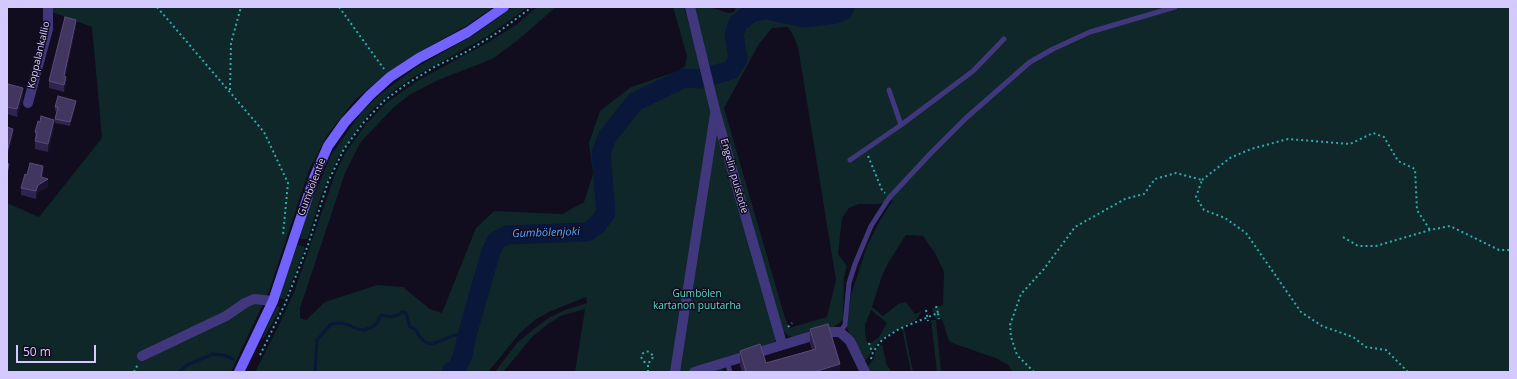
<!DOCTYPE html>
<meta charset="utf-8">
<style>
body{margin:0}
#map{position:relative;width:1517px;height:379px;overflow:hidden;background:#110c1e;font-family:"Open Sans",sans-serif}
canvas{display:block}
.frame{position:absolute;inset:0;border:8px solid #d4caff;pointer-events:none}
.scale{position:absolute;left:16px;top:345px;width:80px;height:18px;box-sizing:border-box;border:2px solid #d4caff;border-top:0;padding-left:5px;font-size:12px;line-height:14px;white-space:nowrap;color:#d4caff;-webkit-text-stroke:3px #110c1e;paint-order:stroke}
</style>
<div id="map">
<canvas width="1517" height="379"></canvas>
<div class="frame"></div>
<div class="scale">50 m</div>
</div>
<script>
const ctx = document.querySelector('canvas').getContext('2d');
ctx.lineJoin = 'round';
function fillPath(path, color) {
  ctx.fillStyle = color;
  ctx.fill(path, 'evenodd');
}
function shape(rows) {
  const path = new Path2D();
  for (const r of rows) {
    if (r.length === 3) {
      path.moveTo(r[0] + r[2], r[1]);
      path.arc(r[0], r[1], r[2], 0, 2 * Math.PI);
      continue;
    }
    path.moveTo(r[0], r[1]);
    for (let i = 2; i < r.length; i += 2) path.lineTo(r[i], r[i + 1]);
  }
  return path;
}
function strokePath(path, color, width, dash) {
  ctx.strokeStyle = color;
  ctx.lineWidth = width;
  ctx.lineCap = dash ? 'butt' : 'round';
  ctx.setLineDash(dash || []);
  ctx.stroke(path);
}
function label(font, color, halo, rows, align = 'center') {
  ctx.font = font + ' "Open Sans",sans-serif';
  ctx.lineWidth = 3;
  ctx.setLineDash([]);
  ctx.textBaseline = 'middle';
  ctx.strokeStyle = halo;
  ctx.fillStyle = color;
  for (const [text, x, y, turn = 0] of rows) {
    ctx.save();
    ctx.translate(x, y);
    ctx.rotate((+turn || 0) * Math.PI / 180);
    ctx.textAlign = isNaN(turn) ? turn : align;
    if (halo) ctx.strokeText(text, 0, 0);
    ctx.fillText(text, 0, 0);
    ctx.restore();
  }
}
fillPath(shape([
 [51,7,494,7,466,26,419,52,387,73,355,100,328,134,309,170,269,291,231,372,7,372,7,203,39,217,102,138,92,27,52,12],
 [513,7,528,7,488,36,410,79,392,92,371,111,358,128,338,157,321,196,308,238,306,239,301,239,300,237,307,212,331,155,360,114,379,95,415,68,474,35],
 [537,7,556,7,518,40,492,59,436,81,411,94,394,107,360,143,345,173,300,308,300,318,306,320,325,302,377,285,403,287,430,309,442,313,476,228,494,211,562,214,584,202,593,174,589,143,600,111,631,87,678,71,685,66,687,56,673,7,684,7,776,337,775,342,722,368,724,372,575,372,585,309,561,316,548,324,533,336,503,372,495,372,517,343,535,328,550,317,565,310,587,303,586,297,551,311,536,319,520,333,488,372,255,372,278,327,294,292,335,174,345,153,367,123,385,104,417,81,487,43,516,25],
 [693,7,710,7,728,13,734,12,736,7,1510,7,1510,372,1013,372,1008,365,998,359,955,344,949,341,942,319,936,320,941,372,937,372,931,320,936,320,932,308,943,305,944,272,935,253,923,236,906,235,888,263,882,276,872,307,883,316,898,304,906,302,915,314,922,311,916,320,888,335,879,342,865,361,857,350,847,328,851,295,867,246,879,222,893,200,878,204,859,204,849,208,842,218,838,254,847,266,844,277,843,319,838,324,832,328,794,338,787,335,781,328,718,103],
 [788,27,794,37,798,47,836,280,827,317,789,328,785,318,724,108,759,44,772,28],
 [871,310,887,323,879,337,871,343,867,342,865,333,865,325],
 [297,245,303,246,305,248,285,299,281,299,279,297],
 [277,306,280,307,278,313,264,338,262,338],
 [904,328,913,372,911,372,902,329],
 [882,344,887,366,892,372,868,372,867,367,873,360,876,350]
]), '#0f2728');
strokePath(shape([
 [179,372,187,365,213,354,223,355,233,359],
 [315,372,317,340,331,324,341,323,349,325,357,329,364,330,372,327,377,323,381,315,391,317,398,315,402,312,406,313,410,327,416,330,419,336,425,342,432,344,455,335,467,335]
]), '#09173b', 3);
strokePath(shape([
 [451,372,457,368,463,355,467,335,491,251,496,241,507,235,587,232,597,225,606,213,601,153,607,137,635,102,684,78,699,79,731,70,738,59,734,35,738,23,752,12,767,10,804,18,836,14,844,10,845,7]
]), '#09173b', 19);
strokePath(shape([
 [157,7,264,132,288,183,283,235,284,236],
 [339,7,384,69],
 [230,90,231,43,241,7],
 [868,156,882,190,885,193],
 [1202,180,1230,158,1251,149,1288,139,1350,144,1373,133,1384,137,1398,161,1415,169,1417,210,1430,230],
 [1343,237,1358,246,1376,246,1430,230,1450,226,1499,250,1510,250],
 [936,306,938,313],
 [926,310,928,321],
 [788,327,792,323],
 [869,343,872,352],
 [647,357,5.5],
 [260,355,285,304,308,245,328,182,344,149,364,122,385,100,405,85,436,66,466,52,497,33,532,7],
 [871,359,873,352,882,340,899,329,938,313,939,319],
 [134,372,138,364],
 [648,372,648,362],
 [1034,372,1017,355,1011,337,1010,325,1021,294,1044,269,1075,227,1125,199,1144,194,1155,179,1176,173,1202,180,1196,197,1204,210,1225,218,1246,233,1301,312,1322,326,1353,337,1366,347,1386,350,1408,372]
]), '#2eacaf', 2, [2, 3]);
strokePath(shape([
 [889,90,901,125],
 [850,160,901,125,973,71,1004,39],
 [840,332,845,325,849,283,855,264,871,226,889,198,930,154,966,118,1030,62,1053,49,1090,32,1175,7],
 [727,362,730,372]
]), '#40377d', 5);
strokePath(shape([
 [690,7,715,110,782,344],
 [28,103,48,29,48,7],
 [142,356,226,316,245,303,254,299,273,301],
 [675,372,715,114],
 [694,372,825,332,840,332,850,341,865,372]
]), '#40377d', 10);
strokePath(shape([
 [239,372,273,301,314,178,328,146,345,122,370,95,390,77,419,58,468,32,504,7]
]), '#7262fe', 10);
fillPath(shape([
 [76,27,65,77,66,84,64,92,49,88,49,81],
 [7,87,23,96,17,117,7,114],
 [76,104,70,126,55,123,55,119,57,111,55,111,55,107],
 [54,127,48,152,35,149,35,132],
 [43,174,42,178,48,187,38,192,36,199,21,195,21,188,27,175],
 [810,329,840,372,742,372,740,365,740,351,766,363,812,350,810,343]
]), '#2f244c');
fillPath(shape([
 [76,20,76,27,64,83,64,76],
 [66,77,66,84,64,92,64,85],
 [23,88,23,96,17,117,17,109],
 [76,101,76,104,70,126,70,122],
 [54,120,54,127,48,152,48,144],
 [13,129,13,136,7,159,7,152],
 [9,164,9,171,7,180,7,173],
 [43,166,43,174,41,183,48,179,48,187,38,192,36,199,36,191],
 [840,364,840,372,814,372]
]), '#1c1332');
const building = shape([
 [65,17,76,20,64,76,66,77,64,85,49,81,65,17],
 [8,84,23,88,17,109,7,107,7,87,8,84],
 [58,96,76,101,70,122,55,119,58,107,55,107,58,96],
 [41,116,54,120,48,144,35,141,37,133,35,132,38,121,40,122,41,116],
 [7,127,13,129,7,152,7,127],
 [7,163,9,164,7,173,7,163],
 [30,163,43,166,41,177,48,179,38,185,36,191,21,188,25,174,27,175,30,163],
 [828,324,840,364,814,372,746,372,740,351,760,344,766,363,816,349,810,329,828,324]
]);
fillPath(building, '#413660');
strokePath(building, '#584d79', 1);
label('10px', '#d4caff', '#110c1e', [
 ["Koppalankallio",39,55,-77],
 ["Engelin puistotie",734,176,74],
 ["Gumbölentie",312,187,-69]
]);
label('10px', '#57ddc6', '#110c1e', [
 ["Gumbölen",697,294],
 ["kartanon puutarha",697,306]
]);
label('italic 11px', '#59a4fe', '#110c1e', [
 ["Gumbölenjoki",546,233,-2]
]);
</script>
